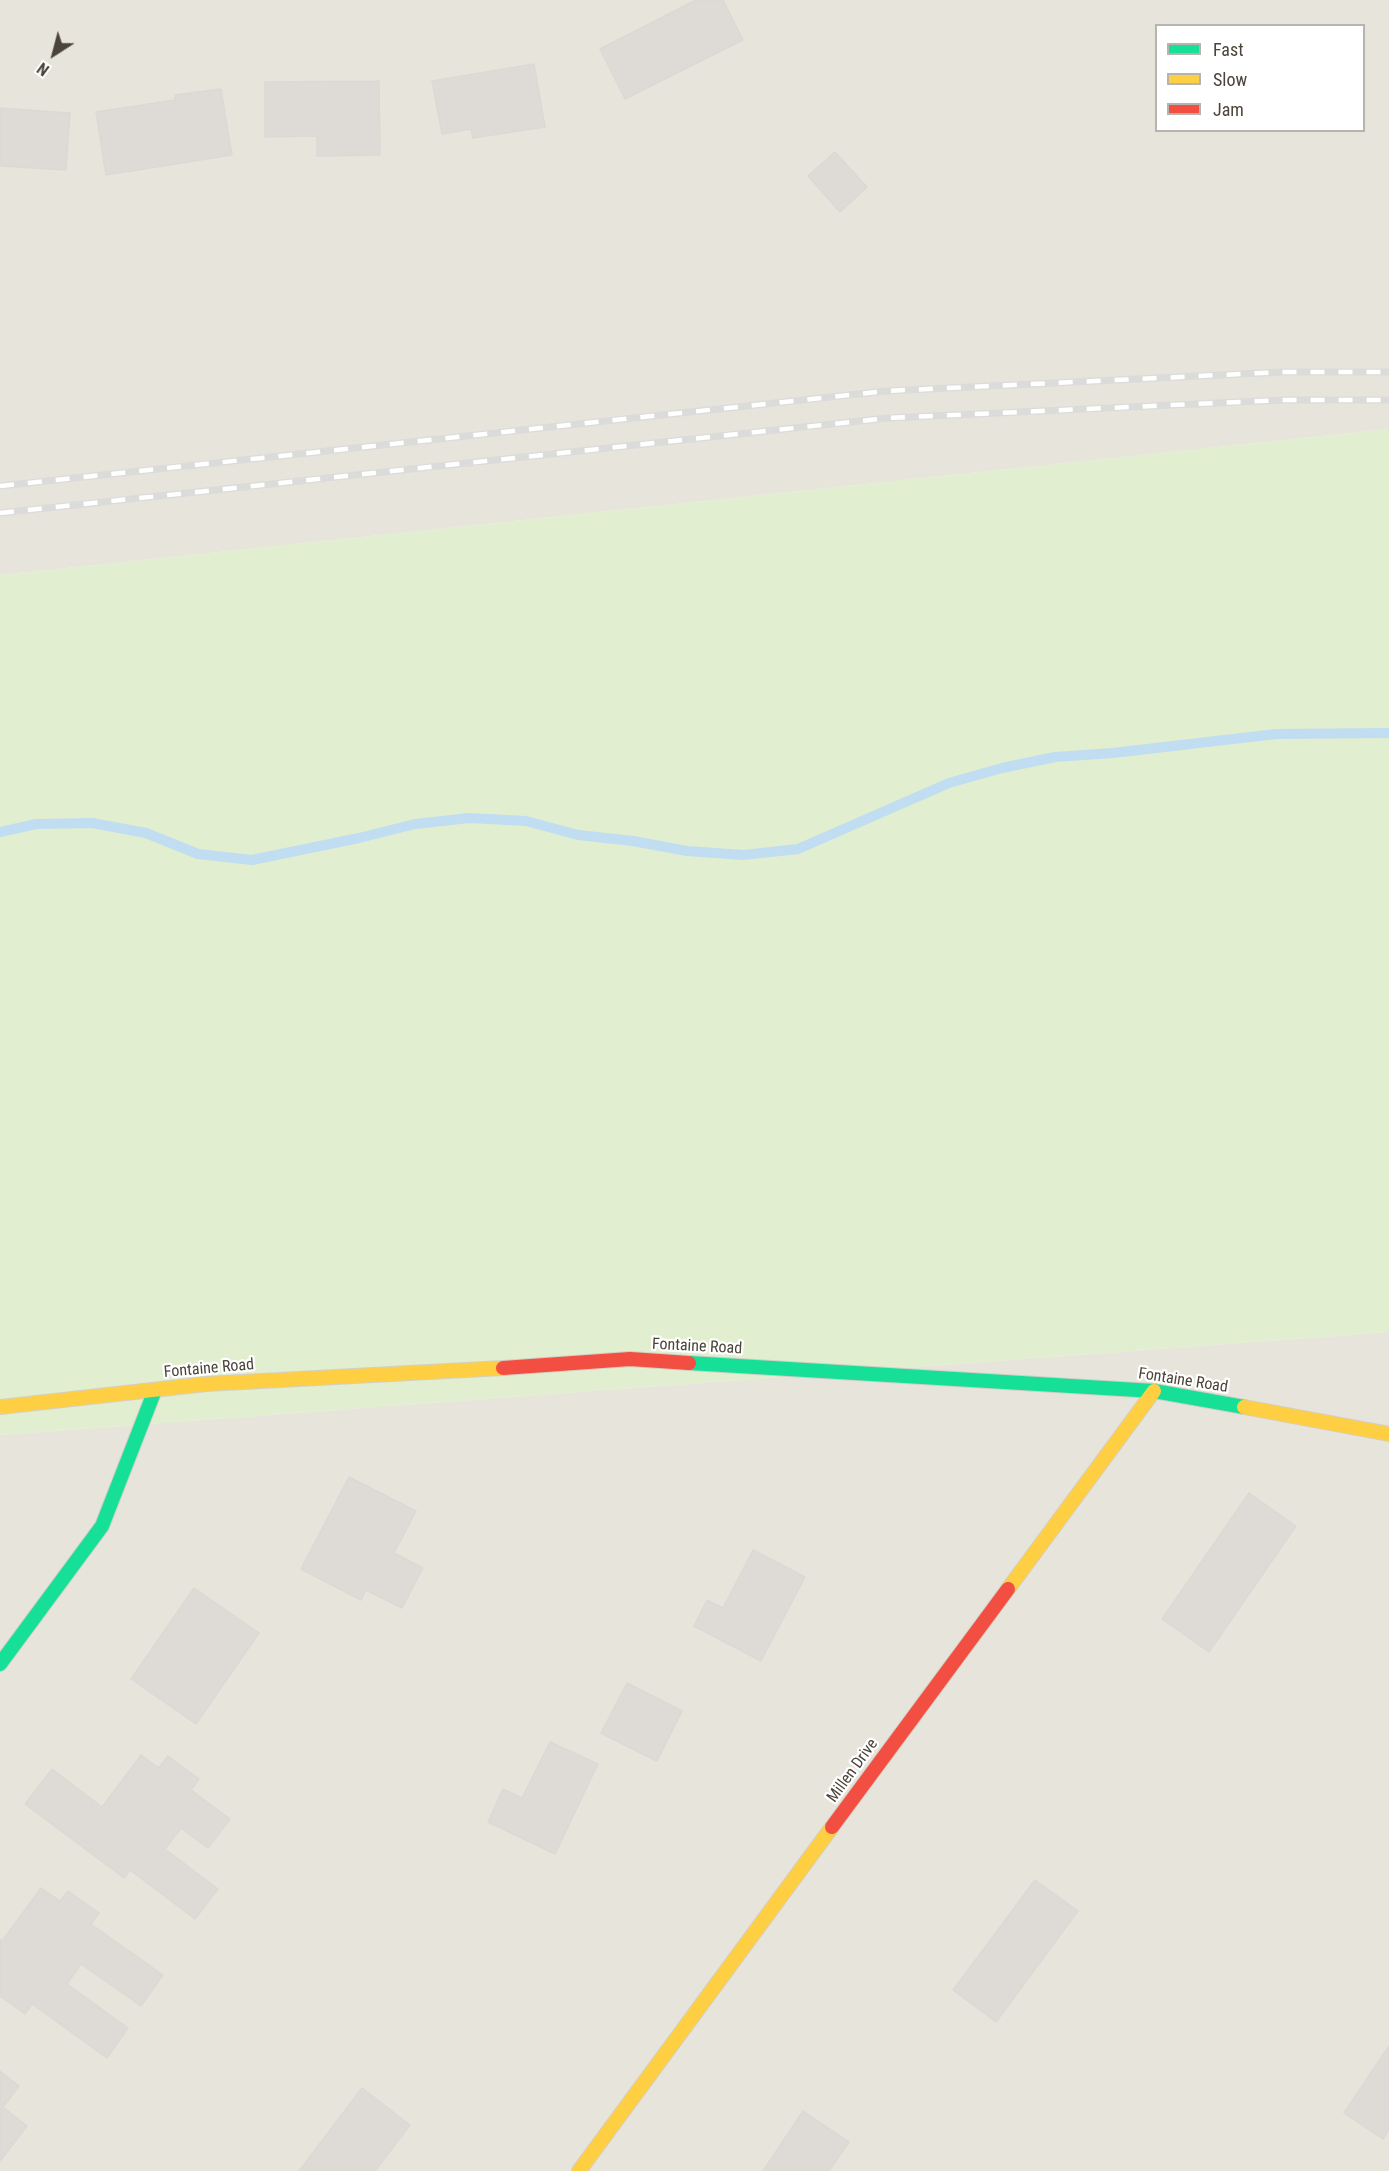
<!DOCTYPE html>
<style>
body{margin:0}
#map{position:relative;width:1389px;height:2171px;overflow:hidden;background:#f4f2ee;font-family:"Roboto Condensed",sans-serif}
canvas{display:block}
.legend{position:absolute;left:1155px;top:24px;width:210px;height:108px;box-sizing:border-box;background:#fff;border:2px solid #b7b4b0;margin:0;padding:8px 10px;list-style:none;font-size:18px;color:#4b4439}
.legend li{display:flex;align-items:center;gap:12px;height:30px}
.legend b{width:30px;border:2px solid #b7b4b0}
.north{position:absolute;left:24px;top:24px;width:60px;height:60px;-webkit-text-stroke:4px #fff;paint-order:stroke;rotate:216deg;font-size:16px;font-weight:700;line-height:24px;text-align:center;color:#4b4439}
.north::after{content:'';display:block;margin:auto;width:21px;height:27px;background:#4b4439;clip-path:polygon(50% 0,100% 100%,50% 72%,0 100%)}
</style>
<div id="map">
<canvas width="1389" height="2171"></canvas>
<ul class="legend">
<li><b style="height:8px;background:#16e098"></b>Fast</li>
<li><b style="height:8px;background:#ffcf43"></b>Slow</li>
<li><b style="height:8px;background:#f24e42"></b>Jam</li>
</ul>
<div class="north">N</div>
</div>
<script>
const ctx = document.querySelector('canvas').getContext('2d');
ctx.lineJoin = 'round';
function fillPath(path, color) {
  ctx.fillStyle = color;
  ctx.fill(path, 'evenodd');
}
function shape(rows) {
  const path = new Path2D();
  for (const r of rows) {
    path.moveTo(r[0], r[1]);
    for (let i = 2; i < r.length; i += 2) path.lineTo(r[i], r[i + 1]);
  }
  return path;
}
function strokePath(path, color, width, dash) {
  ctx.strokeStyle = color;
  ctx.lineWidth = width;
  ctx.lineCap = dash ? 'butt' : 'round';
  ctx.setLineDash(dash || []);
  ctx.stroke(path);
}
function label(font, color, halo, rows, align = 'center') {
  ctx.font = font + ' "Roboto Condensed",sans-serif';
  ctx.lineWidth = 4.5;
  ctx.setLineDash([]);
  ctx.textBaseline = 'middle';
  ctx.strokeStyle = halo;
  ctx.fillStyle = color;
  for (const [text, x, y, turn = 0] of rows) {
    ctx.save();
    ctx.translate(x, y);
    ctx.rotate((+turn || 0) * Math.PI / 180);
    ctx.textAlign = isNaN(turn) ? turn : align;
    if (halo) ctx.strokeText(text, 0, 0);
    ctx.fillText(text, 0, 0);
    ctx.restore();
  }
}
fillPath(shape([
 [0,0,1389,0,1389,429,0,575],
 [1156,26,1364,26,1364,130,1156,130],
 [1389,1332,1389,2171,0,2171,0,1435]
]), '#e7e4dc');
fillPath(shape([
 [1389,429,1389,1332,0,1435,0,575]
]), '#e1eecf');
strokePath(shape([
 [0,832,36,824,92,823,146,833,198,854,252,860,359,838,415,824,469,818,526,821,578,835,633,841,687,851,743,855,798,849,949,783,1002,768,1055,757,1113,753,1276,734,1389,733]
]), '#c0ddf1', 10);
const building = shape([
 [696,0,723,0,743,40,625,99,600,49,696,0],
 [534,64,545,127,473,138,471,129,442,134,432,81,534,64],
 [379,81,380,155,317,156,317,136,265,137,265,82,379,81],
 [221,89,232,155,106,175,96,112,175,100,175,95,221,89],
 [0,108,70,113,66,170,0,166,0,108],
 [835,152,867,187,840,212,808,176,835,152],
 [349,1477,416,1511,394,1553,423,1568,402,1608,366,1590,361,1600,301,1569,349,1477],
 [1249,1493,1296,1526,1209,1652,1162,1619,1249,1493],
 [753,1550,805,1577,761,1661,694,1626,707,1600,723,1608,753,1550],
 [194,1588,259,1633,196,1724,131,1679,194,1588],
 [627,1683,682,1711,657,1761,601,1733,627,1683],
 [550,1742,598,1764,555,1854,488,1822,503,1789,522,1798,550,1742],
 [141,1755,159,1768,168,1756,199,1779,191,1790,230,1819,208,1848,181,1828,165,1849,218,1889,195,1919,130,1870,124,1878,25,1804,52,1769,102,1807,141,1755],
 [1035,1880,1078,1911,996,2022,953,1990,1035,1880],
 [41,1888,60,1901,68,1891,99,1913,91,1924,163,1975,141,2006,81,1964,67,1984,128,2028,107,2058,32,2004,25,2014,0,1996,0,1939,2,1941,41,1888],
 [1389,2046,1389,2129,1383,2139,1344,2113,1389,2046],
 [0,2071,19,2086,3,2107,27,2126,0,2161,0,2071],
 [362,2088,410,2125,375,2171,299,2171,362,2088],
 [803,2111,849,2142,829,2171,763,2171,803,2111]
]);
fillPath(building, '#dedbd6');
strokePath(building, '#dcd9d4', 1.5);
const fast = shape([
 [689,1363,1154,1391,1244,1407],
 [0,1664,102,1526,155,1390]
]);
const slow = shape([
 [0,1407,206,1384,503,1368],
 [1244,1407,1389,1434],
 [1008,1589,1154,1391],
 [579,2171,832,1827]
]);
const jam = shape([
 [503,1368,630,1359,689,1363],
 [832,1827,1008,1589]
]);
strokePath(fast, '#d3cfc5', 16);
strokePath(slow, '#d3cfc5', 16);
strokePath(jam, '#d3cfc5', 16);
strokePath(fast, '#16e098', 14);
strokePath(slow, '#ffcf43', 14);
strokePath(jam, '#f24e42', 14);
const rail = shape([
 [0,486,886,391,1283,372,1389,372],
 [0,513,888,418,1283,400,1389,400]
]);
strokePath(rail, '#dbdbda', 7);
strokePath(rail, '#fff', 4.5, [14]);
label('16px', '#4b4439', '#fff', [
 ["Fontaine Road",697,1347,3],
 ["Fontaine Road",209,1369,-5],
 ["Fontaine Road",1183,1381,9],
 ["Millen Drive",853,1771,-54]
]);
</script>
